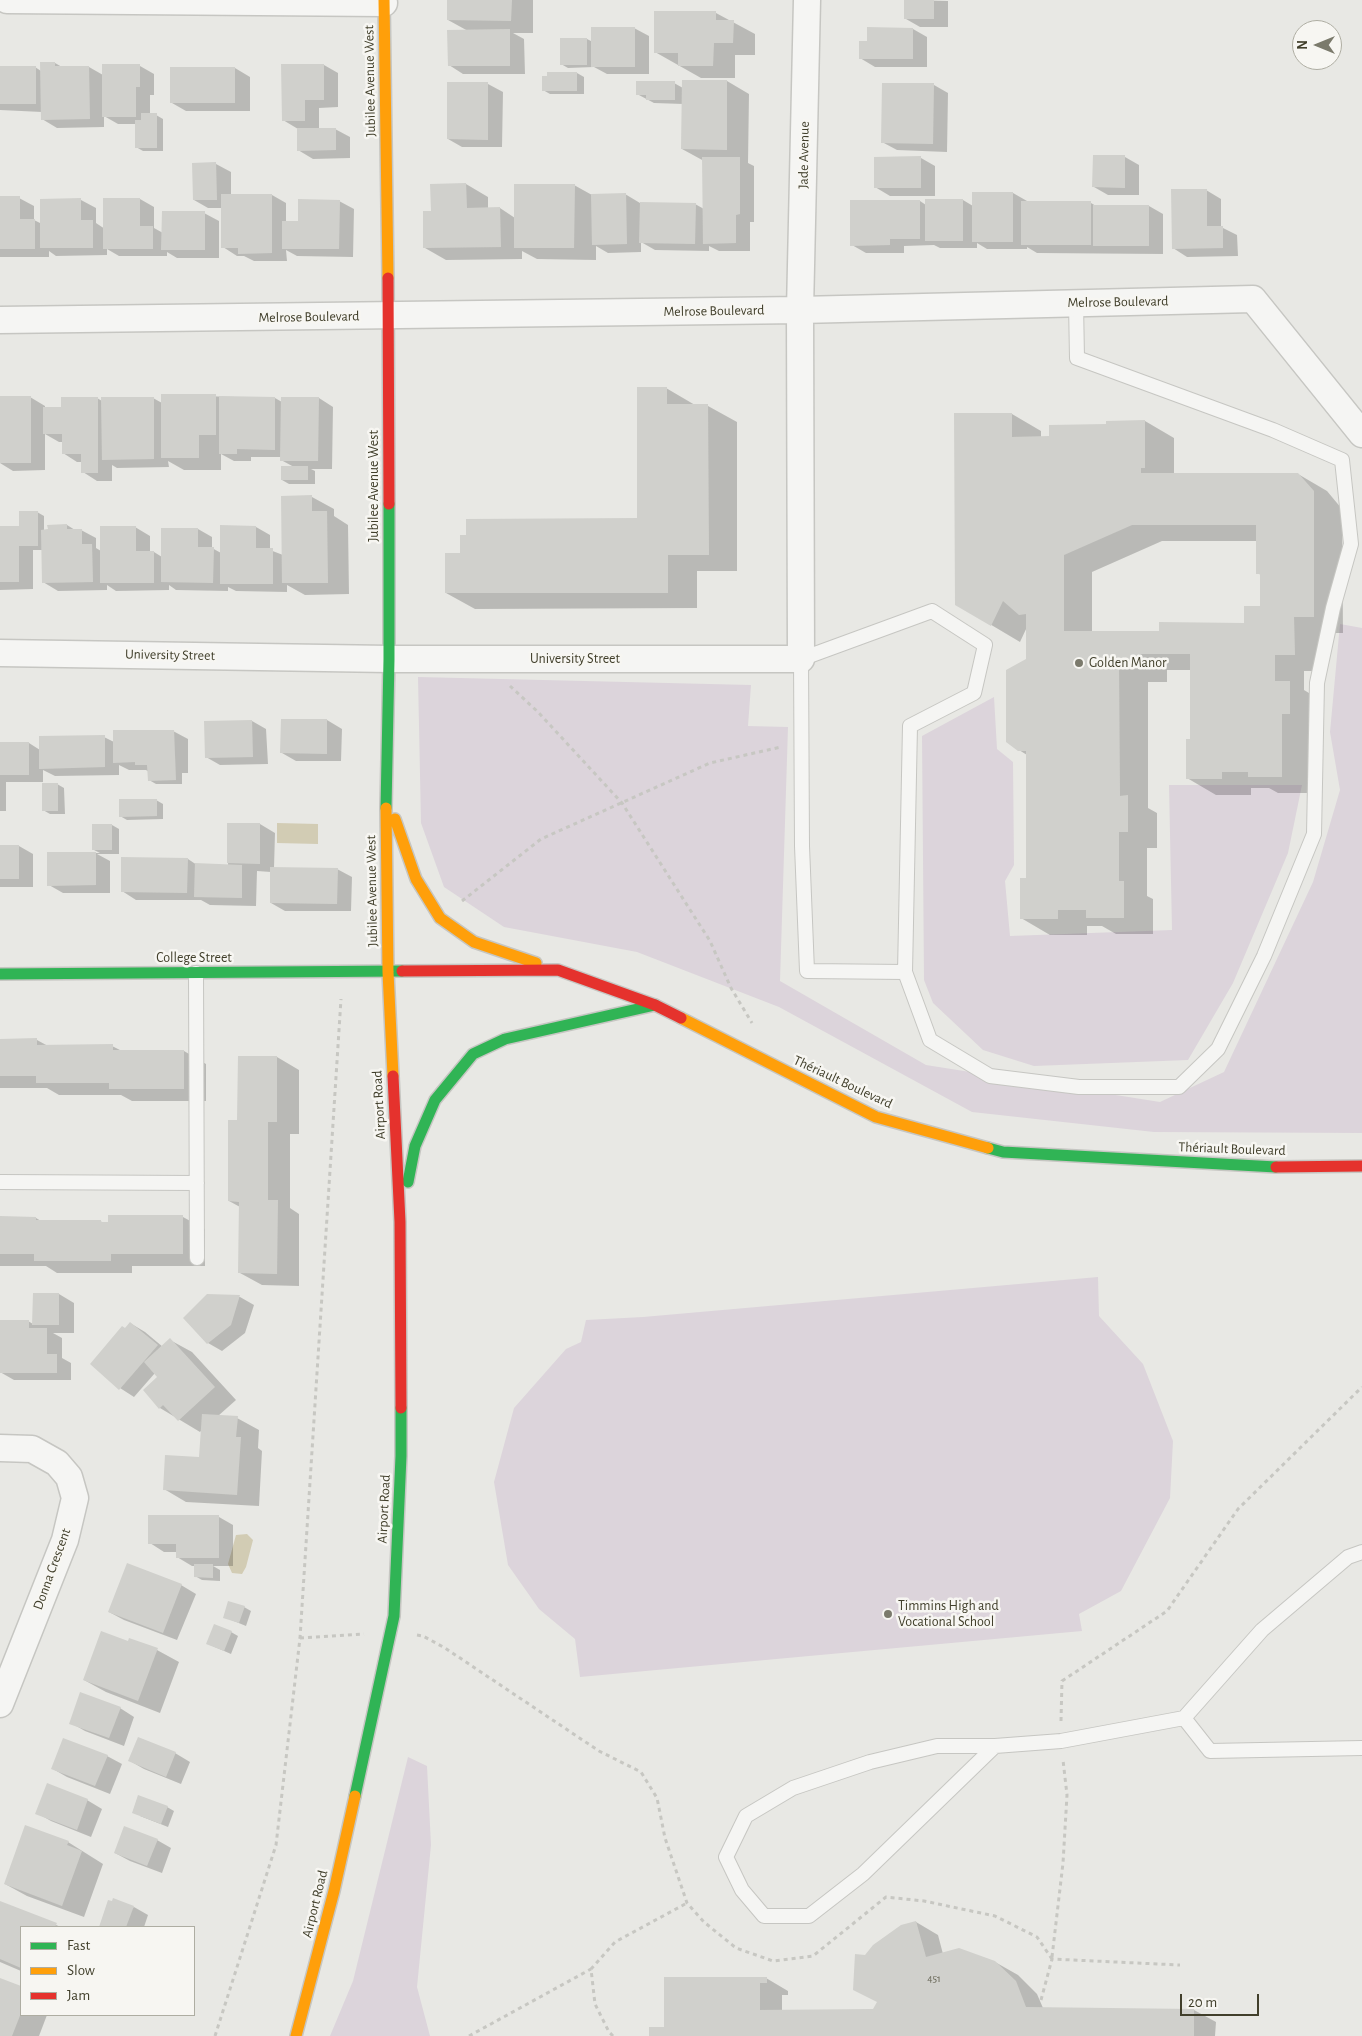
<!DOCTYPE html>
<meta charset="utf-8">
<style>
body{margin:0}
#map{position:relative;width:1362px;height:2036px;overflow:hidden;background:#e8e8e4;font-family:"Alegreya Sans",sans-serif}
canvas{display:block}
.legend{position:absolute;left:20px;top:1926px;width:175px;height:90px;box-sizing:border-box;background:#f7f6f2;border:1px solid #aeada2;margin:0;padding:6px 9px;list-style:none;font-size:15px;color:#413f2b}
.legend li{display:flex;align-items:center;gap:10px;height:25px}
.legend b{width:25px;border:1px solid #aeada2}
.north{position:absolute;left:1292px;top:20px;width:50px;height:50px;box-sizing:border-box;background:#f7f6f2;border:1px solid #aeada2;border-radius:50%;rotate:270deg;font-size:14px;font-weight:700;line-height:20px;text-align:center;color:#413f2b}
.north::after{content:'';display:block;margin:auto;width:18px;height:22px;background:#7b7a6c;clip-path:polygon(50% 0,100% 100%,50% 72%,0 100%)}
.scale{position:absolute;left:1180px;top:1994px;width:79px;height:22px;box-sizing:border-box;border:2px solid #413f2b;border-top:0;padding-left:6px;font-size:15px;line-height:18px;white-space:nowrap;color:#413f2b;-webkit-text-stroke:4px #f7f6f2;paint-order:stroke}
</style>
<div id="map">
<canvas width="1362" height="2036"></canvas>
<ul class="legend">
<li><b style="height:6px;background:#30b455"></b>Fast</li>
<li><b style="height:6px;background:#ff9f0a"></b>Slow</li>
<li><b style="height:6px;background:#e5322d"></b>Jam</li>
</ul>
<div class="north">N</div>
<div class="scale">20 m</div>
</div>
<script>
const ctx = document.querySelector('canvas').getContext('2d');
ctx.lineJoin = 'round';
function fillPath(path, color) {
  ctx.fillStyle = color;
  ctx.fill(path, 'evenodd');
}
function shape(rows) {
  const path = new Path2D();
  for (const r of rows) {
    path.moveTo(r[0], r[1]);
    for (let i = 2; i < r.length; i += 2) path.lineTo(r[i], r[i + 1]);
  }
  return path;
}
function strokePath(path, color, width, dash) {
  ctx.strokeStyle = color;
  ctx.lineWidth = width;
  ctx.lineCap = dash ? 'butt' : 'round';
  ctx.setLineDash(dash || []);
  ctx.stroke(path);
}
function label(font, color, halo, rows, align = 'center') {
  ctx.font = font + ' "Alegreya Sans",sans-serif';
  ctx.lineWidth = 5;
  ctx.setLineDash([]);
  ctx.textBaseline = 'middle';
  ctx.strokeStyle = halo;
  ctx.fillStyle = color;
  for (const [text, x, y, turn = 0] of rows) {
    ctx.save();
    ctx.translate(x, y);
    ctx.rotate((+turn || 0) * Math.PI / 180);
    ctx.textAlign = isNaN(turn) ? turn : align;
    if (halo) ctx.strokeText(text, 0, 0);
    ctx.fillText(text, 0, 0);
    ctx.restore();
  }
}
fillPath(shape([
 [1362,584,1362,1133,1154,1132,972,1112,779,1007,637,952,504,927,444,887,421,823,418,677,751,685,748,726,788,727,780,981,926,1065,1160,1102,1224,1072,1313,882,1340,790,1330,732,1340,624,1362,628],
 [994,697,997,749,1013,762,1014,865,1005,881,1010,936,1172,930,1169,785,1302,785,1288,853,1233,983,1188,1060,1034,1066,983,1050,933,1003,924,980,922,736],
 [1098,1277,1099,1316,1143,1364,1173,1441,1170,1498,1121,1591,1079,1614,1082,1631,580,1677,575,1639,539,1609,508,1565,494,1482,514,1408,566,1349,581,1342,586,1320,643,1317],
 [408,1757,427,1766,431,1845,417,1987,430,2036,330,2036,353,1981]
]), '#dcd4db');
fillPath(shape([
 [277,823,318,824,318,844,277,843],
 [247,1534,253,1540,246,1567,242,1574,232,1573,228,1564,236,1535]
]), '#d2ccb4');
fillPath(shape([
 [449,0,533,0,533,33,513,33,524,39,525,74,463,74,449,65,468,31,448,20],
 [906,0,948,1,948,27,920,27,906,19],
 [716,13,755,34,755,55,735,55,735,78,701,78,655,52],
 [634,28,649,36,649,74,607,74,594,67,568,68,561,64,587,39,593,42],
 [913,29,927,37,927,67,875,67,860,58,868,42],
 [55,63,62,67,89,67,103,75,140,66,154,74,154,95,150,95,150,115,156,115,163,119,163,151,143,151,136,147,136,124,118,124,104,116,104,127,57,128,42,119,42,112,0,110,0,67,35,67,41,71],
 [324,65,338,73,338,107,319,108,319,129,335,129,350,137,350,158,313,159,298,150,298,129,283,120],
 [172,68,235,68,250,77,250,111,186,111,172,103],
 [548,73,577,73,584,77,584,94,550,94,543,90],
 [683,81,727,81,749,94,748,163,754,166,754,222,750,222,750,251,719,251,709,246,709,251,655,250,641,242,641,252,608,253,596,246,596,260,537,259,522,251,522,259,446,260,425,248,432,212,432,185,466,184,488,197,488,209,500,208,515,218,574,185,592,195,625,194,640,203,695,204,704,209,704,161,682,149,683,104,654,103,637,94,674,83,683,88],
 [448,83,488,84,503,92,502,147,462,147,448,139],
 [934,85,948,93,947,152,897,150,882,142],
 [1125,157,1139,165,1139,195,1108,195,1094,187],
 [921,158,935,166,935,196,890,196,875,187],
 [216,164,231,172,231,195,272,195,286,203,286,223,299,223,339,201,354,209,353,257,297,256,286,250,287,261,254,261,244,256,237,256,223,247,222,208,208,208,194,200,193,165],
 [1206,190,1221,199,1221,227,1237,235,1238,256,1187,257,1173,248],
 [1013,193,1027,201,1091,203,1096,206,1149,206,1163,214,1163,254,1037,253,1027,247,1027,249,987,249,977,243,977,248,940,248,934,245,904,246,904,253,866,253,852,245,920,201,926,205,963,200,973,206],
 [0,198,19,198,34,206,34,220,42,224,42,200,81,200,96,208,96,223,105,229,140,199,154,207,154,228,163,233,204,213,219,221,219,258,177,258,167,252,167,256,119,256,107,249,107,255,56,256,49,251,49,257,0,257],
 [666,388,695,405,708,406,737,422,737,571,697,571,697,608,475,609,446,593,462,554,638,519],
 [162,395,275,398,282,402,319,398,333,407,332,469,311,469,315,471,315,484,289,484,282,480,294,467,281,460,281,457,251,457,251,461,234,461,221,454,221,470,184,470,168,461,169,467,117,468,112,465,112,481,97,481,83,472,83,462,77,462,63,453,63,442,59,442,45,434,45,470,13,471,0,463,0,398,30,397,45,406,45,409,62,409,97,398,102,401,153,398,162,403],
 [1012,414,1041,431,1041,438,1108,426,1145,421,1174,438,1174,475,1298,474,1327,491,1342,509,1343,633,1323,633,1323,671,1304,671,1304,690,1319,699,1311,793,1278,793,1269,788,1251,788,1251,795,1216,795,1187,778,1191,740,1191,670,1167,670,1167,682,1148,682,1148,808,1157,813,1157,848,1147,848,1147,896,1153,899,1153,934,1116,934,1102,926,1087,926,1087,935,1050,935,1021,918,1028,880,1027,755,1019,750,1028,660,1027,627,1020,642,956,604],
 [1162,541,1258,541,1258,573,1262,576,1262,607,1245,624,1160,633,1092,632,1092,572],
 [282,497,312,497,334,509,334,516,348,525,349,594,305,595,287,585,287,592,236,591,228,587,228,591,176,590,169,585,169,590,116,591,107,585,107,590,58,591,43,582,43,550,33,550,33,589,0,590,0,527,19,527,37,512,44,516,44,531,67,525,75,530,81,530,96,538,96,548,101,551,135,527,150,536,150,552,154,552,162,557,198,529,212,537,212,548,221,553,256,527,270,535,270,550,283,555],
 [282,720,327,720,342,729,341,761,296,761,282,753],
 [252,721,266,729,268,764,220,765,206,757],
 [173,731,188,739,188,773,182,773,182,784,156,784,149,780,149,772,146,770,129,770,119,765,119,775,55,776,43,770,43,784,57,784,64,788,65,814,50,814,43,810,43,782,6,782,6,811,0,811,0,743,29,743,40,750,104,737,114,742],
 [156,800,163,804,163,819,127,820,120,816],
 [229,824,260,824,275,833,274,868,337,869,352,877,351,911,285,911,271,903,271,872,257,871,256,906,210,905,201,900,136,900,122,891,188,859,197,865,228,866],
 [112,825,119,829,119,854,97,854,110,861,110,893,63,893,49,885,49,853,100,853,94,850],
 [0,846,19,846,33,854,33,887,0,887],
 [0,1040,37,1040,48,1046,112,1046,122,1051,184,1051,206,1064,206,1101,132,1101,121,1095,59,1095,47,1088,0,1088],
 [277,1057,299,1070,299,1134,290,1134,290,1208,299,1214,299,1286,262,1285,240,1273,240,1207,229,1201,238,1122],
 [183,1217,205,1229,205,1266,132,1266,132,1273,57,1273,46,1266,0,1266,0,1218,36,1218,41,1221,100,1221,104,1223],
 [34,1294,59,1294,74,1303,74,1333,53,1333,62,1338,62,1358,71,1363,71,1380,14,1380,0,1372,0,1321,28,1321,33,1324],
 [207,1295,240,1297,254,1305,245,1333,222,1351,208,1343],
 [130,1323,145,1332,163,1347,170,1340,192,1352,236,1400,218,1416,237,1418,259,1430,258,1448,262,1451,259,1506,186,1502,164,1489,200,1458,202,1430,200,1432,160,1408,159,1377,155,1373,134,1397,120,1388,126,1329],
 [219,1517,233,1525,233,1566,213,1566,220,1570,220,1581,202,1580,195,1576,195,1566,192,1566,177,1557,177,1552,164,1552,150,1543],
 [181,1585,196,1594,177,1640,124,1620,109,1612],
 [244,1607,251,1611,246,1626,224,1617],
 [231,1632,238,1636,231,1654,208,1644],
 [128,1643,157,1650,179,1662,160,1713,106,1692,84,1680],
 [120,1708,134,1717,124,1746,85,1731,71,1723],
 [139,1738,175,1753,190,1762,181,1784,144,1769,130,1761],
 [107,1756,122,1764,110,1794,67,1777,53,1769],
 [87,1800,102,1809,91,1837,51,1821,37,1813],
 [167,1807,174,1811,168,1827,140,1816],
 [157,1840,171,1848,162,1873,130,1861,115,1853],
 [68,1842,103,1864,84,1917,27,1896,5,1884],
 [0,1903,61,1927,21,1927,21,1971,0,1962],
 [134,1907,148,1915,144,1927,100,1926],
 [916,1922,938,1935,943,1954,995,1962,1018,1975,1037,1994,1043,2008,1194,2010,1216,2022,1215,2036,650,2036,766,1978,788,1991,788,1995,782,1995,782,2011,874,2011,878,2003,865,1956],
 [0,1979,21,1987,21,2015,47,2015,39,2036,0,2036]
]), '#0003');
fillPath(shape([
 [447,0,512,0,511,21,447,20],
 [904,0,934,0,934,19,904,19],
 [654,11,716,11,716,20,734,20,733,43,714,43,713,66,678,66,678,53,654,53],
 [591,27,635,27,635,67,591,67],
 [867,27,913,28,913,59,859,59,859,41,867,41],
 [510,29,510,66,448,66,447,30],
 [560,38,587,38,587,65,560,65],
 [40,62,55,62,55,66,89,66,90,119,41,120],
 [102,64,140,64,140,87,136,87,136,117,102,117],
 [281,64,324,64,324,100,305,100,305,121,282,121],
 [0,66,36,66,36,104,0,104],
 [170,67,235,67,235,103,170,103],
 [547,72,577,72,577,91,542,91,542,76,547,76],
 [682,80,727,80,727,150,681,149],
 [636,81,675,81,675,100,646,100,646,95,636,95],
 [447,82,488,82,488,140,447,139],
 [882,83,934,83,933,144,881,143],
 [141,113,157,113,157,148,135,148,135,120,141,120],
 [297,128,336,128,336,150,297,151],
 [1093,155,1125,155,1125,188,1092,187],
 [921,156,921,188,874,188,874,157],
 [702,157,740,157,740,214,736,215,736,243,703,244],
 [216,162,217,200,193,200,192,163],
 [466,183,467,208,500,207,501,247,423,248,423,211,431,211,430,184],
 [514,184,575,184,574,248,514,248],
 [1171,189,1207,189,1207,226,1223,226,1223,248,1172,249],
 [972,192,1013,192,1013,242,972,242],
 [626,193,627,244,592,245,591,194],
 [221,194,272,194,272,253,238,254,238,248,221,248],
 [0,196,20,196,20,219,35,219,35,249,0,249],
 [81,198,81,220,93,220,93,248,40,248,40,199],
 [103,198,140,198,140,226,153,226,153,249,103,249],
 [298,199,340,200,339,249,282,249,282,221,298,221],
 [925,199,963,199,963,241,925,241],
 [850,200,920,200,920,239,890,239,890,245,850,246],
 [1021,201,1091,201,1091,245,1021,245],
 [640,202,696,203,695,244,639,243],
 [1093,205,1149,205,1149,246,1093,246],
 [162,211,205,211,205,250,161,250],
 [637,387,667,387,667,404,708,404,709,555,668,555,668,593,445,593,445,553,460,553,460,535,466,535,466,519,637,518],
 [161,394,216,394,216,435,199,435,199,458,161,458],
 [0,396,31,396,31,463,0,463],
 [219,396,275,397,275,450,237,449,237,454,219,454],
 [61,397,98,397,98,473,81,473,81,454,62,454,62,434,43,434,43,407,61,407],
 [101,397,154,397,154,459,102,460],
 [281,397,319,397,318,461,280,461],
 [954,413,1012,413,1012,437,1049,436,1049,425,1106,424,1106,421,1145,420,1145,468,1141,468,1141,473,1298,473,1314,491,1314,617,1294,617,1295,655,1275,655,1275,681,1290,681,1290,714,1282,714,1282,777,1248,777,1248,772,1222,772,1222,779,1186,779,1186,739,1190,739,1190,654,1139,654,1139,666,1119,666,1120,796,1128,795,1128,832,1119,832,1119,881,1124,881,1124,918,1086,918,1086,910,1058,910,1058,919,1020,919,1020,878,1026,878,1026,751,1018,751,1006,742,1006,670,1026,659,1026,614,1019,615,1003,601,991,626,955,605],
 [1132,525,1256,525,1256,574,1260,574,1260,606,1244,606,1244,623,1159,622,1159,631,1064,631,1064,555],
 [281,466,308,466,308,480,281,480],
 [312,495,312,511,327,511,328,583,282,583,281,496],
 [19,511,38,511,38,546,19,546,19,582,0,582,0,526,19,526],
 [67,524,67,529,82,529,82,544,92,544,93,582,42,583,41,530,48,529,47,525],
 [220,525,256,526,256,548,273,548,273,584,220,584],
 [100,526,136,526,136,551,154,551,154,583,100,583],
 [161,528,198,528,198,547,214,547,213,583,161,582],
 [281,719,327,719,327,754,280,753],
 [252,720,253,757,205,758,204,721],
 [113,730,174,730,176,780,148,781,147,765,135,765,135,762,113,763],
 [105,735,105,767,39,769,39,736],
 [0,742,29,742,29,775,0,775],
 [42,783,58,783,58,811,42,811],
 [119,799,157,799,157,816,119,817],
 [227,823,260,823,260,864,227,863],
 [92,824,112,824,112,850,92,850],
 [0,845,19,845,19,879,0,879],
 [47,852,96,852,96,885,47,886],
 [121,857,188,858,187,893,121,892],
 [195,863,242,865,242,898,194,897],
 [270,867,338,868,337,904,270,903],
 [37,1038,37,1045,113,1044,113,1050,184,1050,184,1089,109,1089,109,1083,36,1083,36,1076,0,1076,0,1039],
 [238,1056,277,1056,277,1122,268,1122,268,1200,278,1200,277,1274,238,1273,239,1202,228,1201,228,1120,237,1120],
 [108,1215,183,1215,183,1254,111,1254,111,1261,34,1261,34,1254,0,1254,0,1216,36,1217,36,1220,101,1220,101,1222,108,1222],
 [33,1293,59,1293,59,1325,32,1325],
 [207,1294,240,1295,231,1325,207,1344,183,1318],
 [0,1320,29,1320,29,1328,47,1328,47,1354,57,1354,57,1373,0,1373],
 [130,1322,158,1345,119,1390,90,1364,122,1326,125,1328],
 [170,1338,215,1387,178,1421,163,1405,159,1409,143,1390,157,1377,144,1362],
 [202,1414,238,1416,236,1437,241,1437,237,1495,163,1490,165,1455,199,1457],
 [148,1515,219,1515,219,1558,176,1558,176,1544,148,1544],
 [127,1563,182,1584,163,1633,108,1612],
 [194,1564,213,1564,213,1578,194,1577],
 [228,1601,245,1606,239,1623,223,1618],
 [214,1624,232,1631,224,1651,206,1644],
 [101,1631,128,1641,129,1638,158,1648,138,1701,83,1680],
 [80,1692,121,1707,109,1738,69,1724],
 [138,1737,176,1752,166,1777,128,1761],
 [63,1738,108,1755,95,1786,51,1769],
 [47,1783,88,1799,77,1830,35,1814],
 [138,1795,168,1806,161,1824,132,1813],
 [25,1825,69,1841,67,1845,82,1851,62,1906,4,1884],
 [124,1826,158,1839,147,1866,114,1853],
 [113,1898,134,1906,126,1927,99,1927,108,1900,112,1901],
 [0,1901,57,1923,55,1927,21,1927,21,1968,0,1959],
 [916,1921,926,1957,959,1948,995,1961,1016,1981,1026,2007,1194,2009,1194,2036,649,2036,649,2027,664,2027,664,1977,767,1977,767,1983,760,1983,760,2010,873,2009,877,2002,853,1990,855,1954,865,1955,873,1945,901,1925],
 [0,1978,21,1986,21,2013,12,2036,0,2036]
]), '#d0d0cc');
const lane = shape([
 [932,611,985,645,974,693,910,726,905,972,807,971,802,846,801,659,932,611],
 [905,972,930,1040,990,1076,1079,1087,1179,1087,1218,1049,1264,956,1314,834,1317,683,1333,608,1351,544,1342,460,1273,430,1077,358,1076,303],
 [196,973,197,1258],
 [0,1182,197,1183],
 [1184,1718,1210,1751,1362,1748],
 [995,1746,863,1874,809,1916,764,1916,742,1890,726,1857,746,1816,793,1788,870,1762,937,1746,995,1746,1061,1741,1184,1718,1262,1630,1348,1557,1362,1552]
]);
const street = shape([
 [7,0,384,3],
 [0,320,800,310,1253,299,1362,434],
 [0,653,389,659,801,659,800,310,807,0],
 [0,1448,32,1449,57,1463,69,1477,75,1498,65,1540,0,1704]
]);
const fast = shape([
 [386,808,389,659,389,504],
 [0,974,402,971],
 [988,1148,1003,1152,1276,1167],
 [408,1182,415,1146,435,1100,473,1054,505,1039,655,1005],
 [355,1796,394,1616,401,1456,401,1408]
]);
const slow = shape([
 [384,0,388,278],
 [386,808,388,972,393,1076],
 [395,819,416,879,440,918,474,942,536,963],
 [681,1018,876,1117,988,1148],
 [296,2036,334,1891,355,1796]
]);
const jam = shape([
 [388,278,389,504],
 [402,971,558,970,655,1005,681,1018],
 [393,1076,400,1222,401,1408],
 [1276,1167,1362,1166]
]);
strokePath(lane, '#c6c6c2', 16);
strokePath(street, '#c6c6c2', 29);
strokePath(fast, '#c6c6c2', 14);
strokePath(slow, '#c6c6c2', 14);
strokePath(jam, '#c6c6c2', 14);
strokePath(shape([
 [510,686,538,712,622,803,710,941,731,988,752,1023],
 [462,901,541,839,710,763,781,747],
 [417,1635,423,1636,445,1648,599,1751,641,1772,657,1798,665,1838,687,1903,704,1922,736,1948,773,1961,813,1956,886,1897,924,1901,995,1916,1037,1937,1052,1959],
 [300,1638,364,1634],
 [1061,1721,1062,1681,1167,1611,1238,1509,1362,1387],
 [1052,1957,1063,1863,1067,1795,1063,1760],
 [1041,2000,1052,1959,1180,1965],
 [215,2036,276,1845,300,1638,341,999],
 [469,2036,591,1969],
 [613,2036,609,2032,595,2004,591,1969,615,1942,687,1903]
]), '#c7c7c2', 3, [4, 4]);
strokePath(lane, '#f5f5f3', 14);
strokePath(street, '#f5f5f3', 26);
strokePath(fast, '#30b455', 11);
strokePath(slow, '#ff9f0a', 11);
strokePath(jam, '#e5322d', 11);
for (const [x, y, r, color] of [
 [1079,663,5,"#7b7a6c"],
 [888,1614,5,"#7b7a6c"]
]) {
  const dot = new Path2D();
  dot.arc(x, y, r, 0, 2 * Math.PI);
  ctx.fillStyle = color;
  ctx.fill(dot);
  strokePath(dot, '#f7f6f2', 2);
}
label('11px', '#666454', null, [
 ["451",934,1979]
]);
label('14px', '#413f2b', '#f7f6f2', [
 ["Jubilee Avenue West",370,81,-91],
 ["Jade Avenue",804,155,-89],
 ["Melrose Boulevard",1118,302,-1],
 ["Melrose Boulevard",714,311,-1],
 ["Melrose Boulevard",309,317,-1],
 ["Jubilee Avenue West",374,486,-90],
 ["University Street",170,655,1],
 ["University Street",575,659],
 ["Jubilee Avenue West",372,891,-91],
 ["College Street",194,958],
 ["Thériault Boulevard",843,1082,25],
 ["Airport Road",379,1105,-93],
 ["Thériault Boulevard",1232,1149,2],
 ["Airport Road",384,1509,-87],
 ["Donna Crescent",52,1569,-70],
 ["Airport Road",315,1904,-76]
]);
label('14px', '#413f2b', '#f7f6f2', [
 ["Golden Manor",1089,663],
 ["Timmins High and",898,1606],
 ["Vocational School",898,1622]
], 'left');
</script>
